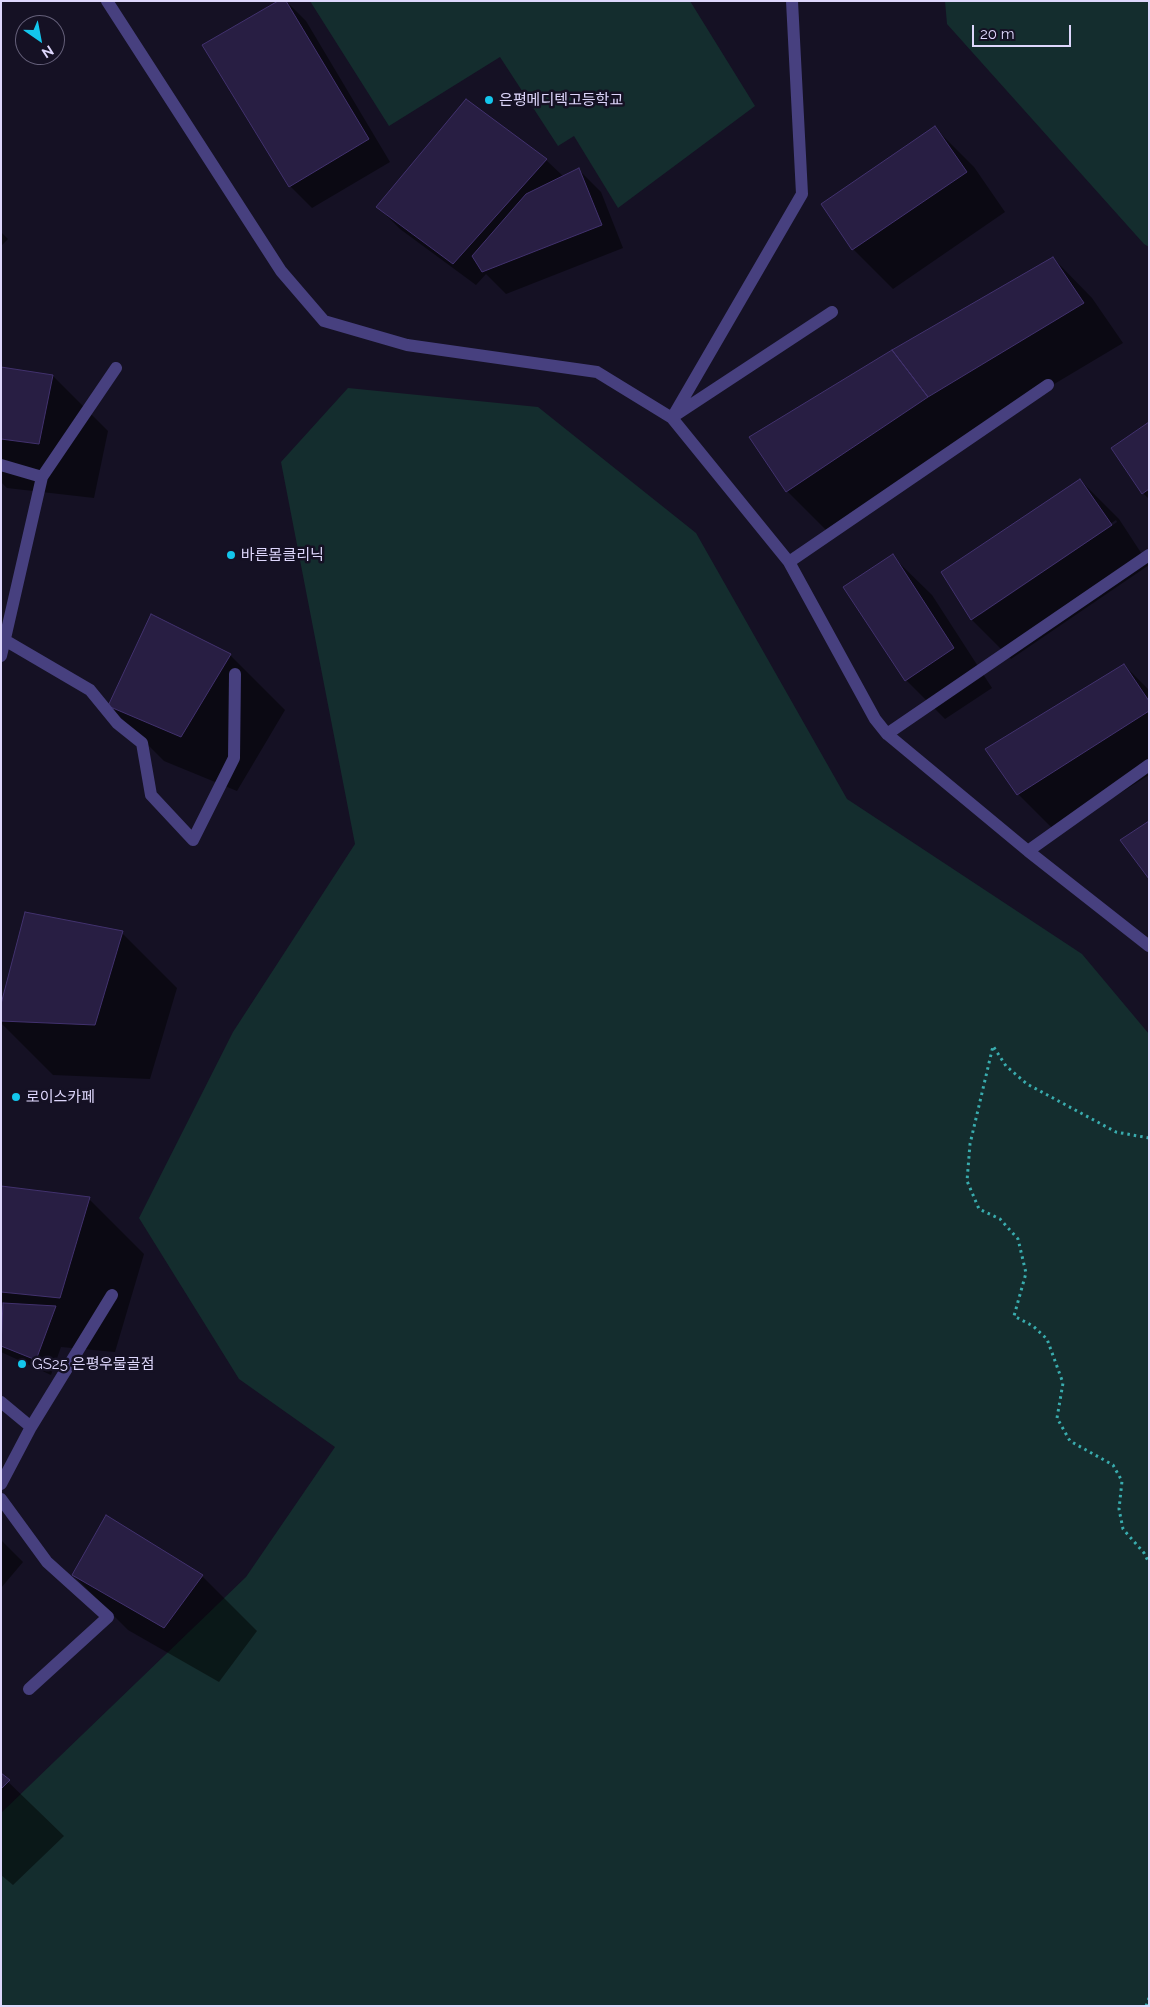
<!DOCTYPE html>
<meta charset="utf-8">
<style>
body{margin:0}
#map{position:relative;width:1150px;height:2007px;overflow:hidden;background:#151124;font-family:Raleway,sans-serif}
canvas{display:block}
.frame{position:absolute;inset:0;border:2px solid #ded7fc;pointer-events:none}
.north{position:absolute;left:15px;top:15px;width:50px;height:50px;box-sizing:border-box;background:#151124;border:1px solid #65607a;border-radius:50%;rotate:147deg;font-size:14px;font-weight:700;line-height:20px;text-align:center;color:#ded7fc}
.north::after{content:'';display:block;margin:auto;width:18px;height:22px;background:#13c6ec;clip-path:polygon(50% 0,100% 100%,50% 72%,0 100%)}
.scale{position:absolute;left:972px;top:25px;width:99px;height:22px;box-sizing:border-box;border:2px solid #ded7fc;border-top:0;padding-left:6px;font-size:15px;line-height:18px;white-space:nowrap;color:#ded7fc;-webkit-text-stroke:4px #151124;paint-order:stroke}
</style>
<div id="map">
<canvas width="1150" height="2007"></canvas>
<div class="frame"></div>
<div class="north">N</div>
<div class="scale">20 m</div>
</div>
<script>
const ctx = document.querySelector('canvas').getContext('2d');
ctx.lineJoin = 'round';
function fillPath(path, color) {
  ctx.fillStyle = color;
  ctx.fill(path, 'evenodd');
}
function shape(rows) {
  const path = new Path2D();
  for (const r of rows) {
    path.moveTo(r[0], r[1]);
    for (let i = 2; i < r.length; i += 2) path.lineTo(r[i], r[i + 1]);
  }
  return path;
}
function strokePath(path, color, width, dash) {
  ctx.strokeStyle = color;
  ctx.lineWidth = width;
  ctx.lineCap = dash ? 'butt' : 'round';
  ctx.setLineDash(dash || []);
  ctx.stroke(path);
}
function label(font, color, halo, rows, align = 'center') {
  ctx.font = font + ' Raleway,"Noto Sans KR",sans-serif';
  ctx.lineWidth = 5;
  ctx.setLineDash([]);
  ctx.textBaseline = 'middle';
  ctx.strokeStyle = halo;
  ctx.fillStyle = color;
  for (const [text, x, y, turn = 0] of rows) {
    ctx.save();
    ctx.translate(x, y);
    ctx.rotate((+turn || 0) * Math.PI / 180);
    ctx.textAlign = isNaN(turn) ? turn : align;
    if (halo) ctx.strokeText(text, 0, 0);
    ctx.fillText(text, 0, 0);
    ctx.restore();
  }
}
fillPath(shape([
 [310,1,690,1,755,106,618,208,574,136,558,146,500,57,389,126],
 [945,1,1149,1,1149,247,1144,244,947,24],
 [348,388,538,407,696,533,847,799,1082,954,1149,1034,1149,2006,1,2006,1,1813,246,1577,335,1447,239,1379,139,1218,233,1032,355,844,281,462]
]), '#142d2e');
fillPath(shape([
 [286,1,306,21,390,162,312,208,290,186],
 [466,101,546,160,564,177,579,170,601,192,623,248,506,294,486,274,476,285,400,229,378,207],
 [935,128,974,167,1005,212,893,289,853,249,823,204],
 [1,232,8,239,1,246],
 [1053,258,1092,298,1123,343,967,436,826,530,787,491,751,437],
 [1,368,53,376,108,431,94,498,7,488,1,482],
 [1149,423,1149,499,1143,493],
 [1080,480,1119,519,1149,565,1011,659,972,620],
 [1116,520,1117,522,980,615,980,612],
 [892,556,932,595,992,688,945,719,906,680],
 [230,655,285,710,237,791,164,761,109,706],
 [1124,665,1149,690,1149,775,1057,833,1018,794],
 [122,933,177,988,150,1079,53,1075,1,1023,1,1009],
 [1,1188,89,1199,144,1254,115,1352,61,1347,51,1375,1,1352],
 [1,1540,23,1562,1,1588],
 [73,1575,202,1576,257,1631,219,1682,128,1630],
 [1,1775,64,1836,13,1885,1,1875]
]), '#0007');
const building = shape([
 [278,1,286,1,369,139,289,187,202,45,278,1],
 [466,99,547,159,453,264,376,207,466,99],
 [935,126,967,172,852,250,821,204,935,126],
 [579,168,602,225,482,272,472,256,526,194,579,168],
 [1053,257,1084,303,928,397,892,350,1053,257],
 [892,350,928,397,786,492,749,437,892,350],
 [1,367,53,375,39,444,1,439,1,367],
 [1149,422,1149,489,1142,494,1111,448,1149,422],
 [1080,479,1112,525,971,620,941,572,1080,479],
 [893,554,954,648,905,681,843,587,893,554],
 [151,614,231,654,181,737,108,706,151,614],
 [1124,664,1149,701,1149,711,1017,795,985,749,1124,664],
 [1149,821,1149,879,1120,840,1149,821],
 [25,912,123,931,95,1025,1,1021,1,1004,25,912],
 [1,1186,90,1197,60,1298,1,1292,1,1186],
 [3,1303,56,1306,36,1360,1,1346,3,1303],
 [106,1515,203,1575,164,1628,72,1575,106,1515],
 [1,1773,10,1780,1,1789,1,1773]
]);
fillPath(building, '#281e43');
strokePath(building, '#42326e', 1);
strokePath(shape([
 [1149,1138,1116,1132,1027,1084,1006,1066,993,1046,970,1144,967,1181,979,1209,1000,1219,1018,1239,1026,1273,1014,1316,1033,1326,1047,1339,1063,1383,1057,1418,1070,1441,1113,1465,1122,1481,1119,1509,1123,1529,1144,1553,1149,1563],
 [1146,2006,1149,1998]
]), '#39acae', 3, [2.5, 4]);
strokePath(shape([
 [107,1,281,271,324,321,407,345,597,372,672,418,789,562,875,719,887,734,1028,851,1149,946],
 [674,416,832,312],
 [672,418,802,194,792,1],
 [1,465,42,477],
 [789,562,1048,385],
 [1,638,90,690,117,723,142,743,151,795,193,840,234,758,235,674],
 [1,656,42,477,116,368],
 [887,734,1149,555],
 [1028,851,1149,765],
 [1,1402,31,1427,1,1484],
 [31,1427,112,1295],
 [1,1499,47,1562,108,1617,29,1689]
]), '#47407f', 12);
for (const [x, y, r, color] of [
 [489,100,5,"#13c6ec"],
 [231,555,5,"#13c6ec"],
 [16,1097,5,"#13c6ec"],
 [22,1364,5,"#13c6ec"]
]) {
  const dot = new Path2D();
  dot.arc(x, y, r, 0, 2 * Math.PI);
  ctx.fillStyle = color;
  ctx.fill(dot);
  strokePath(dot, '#151124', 2);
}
label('15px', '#ded7fc', '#151124', [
 ["은평메디텍고등학교",499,100],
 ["바른몸클리닉",241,555],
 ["로이스카페",26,1097],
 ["GS25 은평우물골점",32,1364]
], 'left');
</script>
